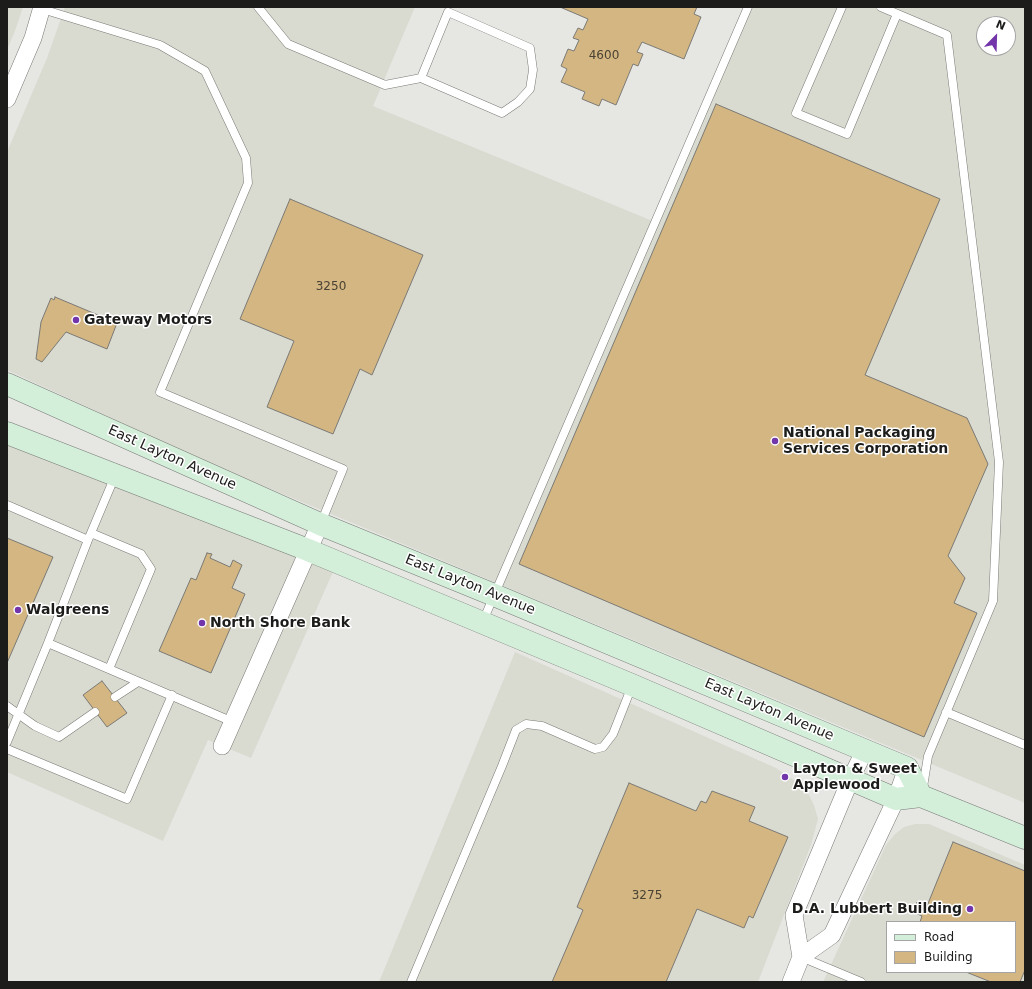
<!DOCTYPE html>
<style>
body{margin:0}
#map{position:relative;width:1032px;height:989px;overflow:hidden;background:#e6e7e3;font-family:"DejaVu Sans",sans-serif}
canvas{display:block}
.frame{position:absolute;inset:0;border:8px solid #1c1c1b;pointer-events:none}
.legend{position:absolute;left:886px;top:921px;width:130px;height:52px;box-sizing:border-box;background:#fff;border:1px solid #a4a4a4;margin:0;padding:5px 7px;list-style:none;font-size:12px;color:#1c1c1b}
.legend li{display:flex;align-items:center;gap:8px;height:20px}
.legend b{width:20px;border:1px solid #a4a4a4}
.north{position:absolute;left:976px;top:16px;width:40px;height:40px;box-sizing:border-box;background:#fff;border:1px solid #a4a4a4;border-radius:50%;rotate:23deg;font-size:11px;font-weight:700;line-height:16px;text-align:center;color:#1c1c1b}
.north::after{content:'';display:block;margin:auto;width:14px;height:18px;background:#7235aa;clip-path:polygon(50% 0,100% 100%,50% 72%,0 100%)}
</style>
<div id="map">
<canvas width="1032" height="989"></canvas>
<div class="frame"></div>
<ul class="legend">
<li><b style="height:5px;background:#d3efda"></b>Road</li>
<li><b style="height:11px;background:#d3b681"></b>Building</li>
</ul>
<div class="north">N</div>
</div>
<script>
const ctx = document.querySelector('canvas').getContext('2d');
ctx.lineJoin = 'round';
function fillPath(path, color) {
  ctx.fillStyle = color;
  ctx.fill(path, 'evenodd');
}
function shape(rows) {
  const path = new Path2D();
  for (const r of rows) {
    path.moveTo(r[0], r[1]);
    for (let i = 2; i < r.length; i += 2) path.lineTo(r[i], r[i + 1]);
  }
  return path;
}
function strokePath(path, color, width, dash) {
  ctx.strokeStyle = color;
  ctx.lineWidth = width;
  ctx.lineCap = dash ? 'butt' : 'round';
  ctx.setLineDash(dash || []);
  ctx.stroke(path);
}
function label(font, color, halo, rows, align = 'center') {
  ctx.font = font + ' "DejaVu Sans",sans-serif';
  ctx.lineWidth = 3;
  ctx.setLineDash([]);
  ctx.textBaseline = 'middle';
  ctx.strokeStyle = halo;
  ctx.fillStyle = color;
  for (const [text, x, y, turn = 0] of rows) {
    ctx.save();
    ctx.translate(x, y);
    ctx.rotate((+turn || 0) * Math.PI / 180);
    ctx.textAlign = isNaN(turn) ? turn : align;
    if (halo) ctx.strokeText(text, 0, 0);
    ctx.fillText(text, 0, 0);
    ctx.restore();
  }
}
fillPath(shape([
 [7,7,23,7,15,31,7,50],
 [65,7,415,7,373,106,655,222,745,7,1025,7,1025,803,182,452,118,421,7,370,7,152,47,58],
 [984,24,1008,24,1008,48,984,48],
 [7,433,336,565,251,758,208,740,163,841,7,772],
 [515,652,776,768,794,780,808,793,814,805,818,819,811,845,758,982,379,982],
 [915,824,929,824,1025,865,1025,982,823,982,886,845,895,834,904,827],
 [887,922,1015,922,1015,972,887,972]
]), '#d9dbd0');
const building = shape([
 [560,7,697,7,694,14,701,17,684,59,642,42,637,52,643,54,638,66,633,64,616,105,602,99,599,106,582,99,585,92,561,82,567,69,561,66,568,49,574,51,579,40,573,38,578,28,583,30,588,19,560,7],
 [716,104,940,199,865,375,967,418,988,464,948,556,965,578,954,603,977,613,924,737,519,564,716,104],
 [290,199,423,255,372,375,360,369,333,434,267,407,294,341,240,319,290,199],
 [55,297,117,323,107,349,66,332,42,362,36,359,41,322,51,298,54,300,55,297],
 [7,538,53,557,7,663,7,538],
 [207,553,212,554,210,558,230,567,233,560,242,565,232,588,245,594,211,673,159,651,191,578,196,580,207,553],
 [102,681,127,713,107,727,83,695,102,681],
 [629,783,696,811,701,801,706,803,712,791,755,807,749,821,788,837,753,918,749,916,744,928,697,909,666,982,552,982,583,910,577,907,629,783],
 [953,842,1025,871,1025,970,1020,982,991,982,966,972,1015,972,1015,922,920,922,922,916,913,912,917,902,927,906,953,842]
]);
fillPath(building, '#d3b681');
strokePath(building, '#7b7a76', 1);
const lane = shape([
 [258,7,288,44,385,85,421,78,502,113,518,102,530,89,533,70,530,48,448,12,421,78],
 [842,7,796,113,847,134,897,14],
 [881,7,947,35,999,462,993,601,928,756,923,787],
 [42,9,160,45,205,71,246,158,248,183,160,392,343,469,321,523],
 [7,505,88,540,115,476],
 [91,533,141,554,151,569,109,669],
 [88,540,48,643,233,722],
 [483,621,748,7],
 [115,697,138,682],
 [7,706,35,726,59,737,95,712],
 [946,712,1025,745],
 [7,742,48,643],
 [7,749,127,799,172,695],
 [801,957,861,982],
 [411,982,502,766,516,730,526,724,542,726,595,749,603,747,613,734,632,686]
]);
const street = shape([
 [7,99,33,38,42,7],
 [222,746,320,524],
 [801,957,832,935,896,799,907,768],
 [791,982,801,957,794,915,851,778,865,750]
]);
const secondary = shape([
 [7,384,320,524,494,595,907,768,921,796],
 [7,433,308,550,632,685,896,799,921,796,1025,838]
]);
strokePath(lane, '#797a76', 9);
strokePath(street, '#797a76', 18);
strokePath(secondary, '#797a76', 23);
strokePath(lane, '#fff', 8);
strokePath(street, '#fff', 17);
strokePath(secondary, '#d3efda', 22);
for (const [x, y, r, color] of [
 [76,320,4,"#7235aa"],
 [775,441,4,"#7235aa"],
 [18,610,4,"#7235aa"],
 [202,623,4,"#7235aa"],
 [785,777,4,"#7235aa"],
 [970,909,4,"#7235aa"]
]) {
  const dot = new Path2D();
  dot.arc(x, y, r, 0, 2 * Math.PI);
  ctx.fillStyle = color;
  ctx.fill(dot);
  strokePath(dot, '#fff', 1.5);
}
label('12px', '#4a4234', null, [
 ["4600",604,56],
 ["3250",331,287],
 ["3275",647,896]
]);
label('bold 14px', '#1c1c1b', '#fff', [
 ["Gateway Motors",84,320],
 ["National Packaging",783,433],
 ["Services Corporation",783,449],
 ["Walgreens",26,610],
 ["North Shore Bank",210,623],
 ["Layton & Sweet",793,769],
 ["Applewood",793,785],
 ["D.A. Lubbert Building",962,909,"right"]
], 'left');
label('14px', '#1c1c1b', '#fff', [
 ["East Layton Avenue",172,458,24],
 ["East Layton Avenue",470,585,22],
 ["East Layton Avenue",769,710,23]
]);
</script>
